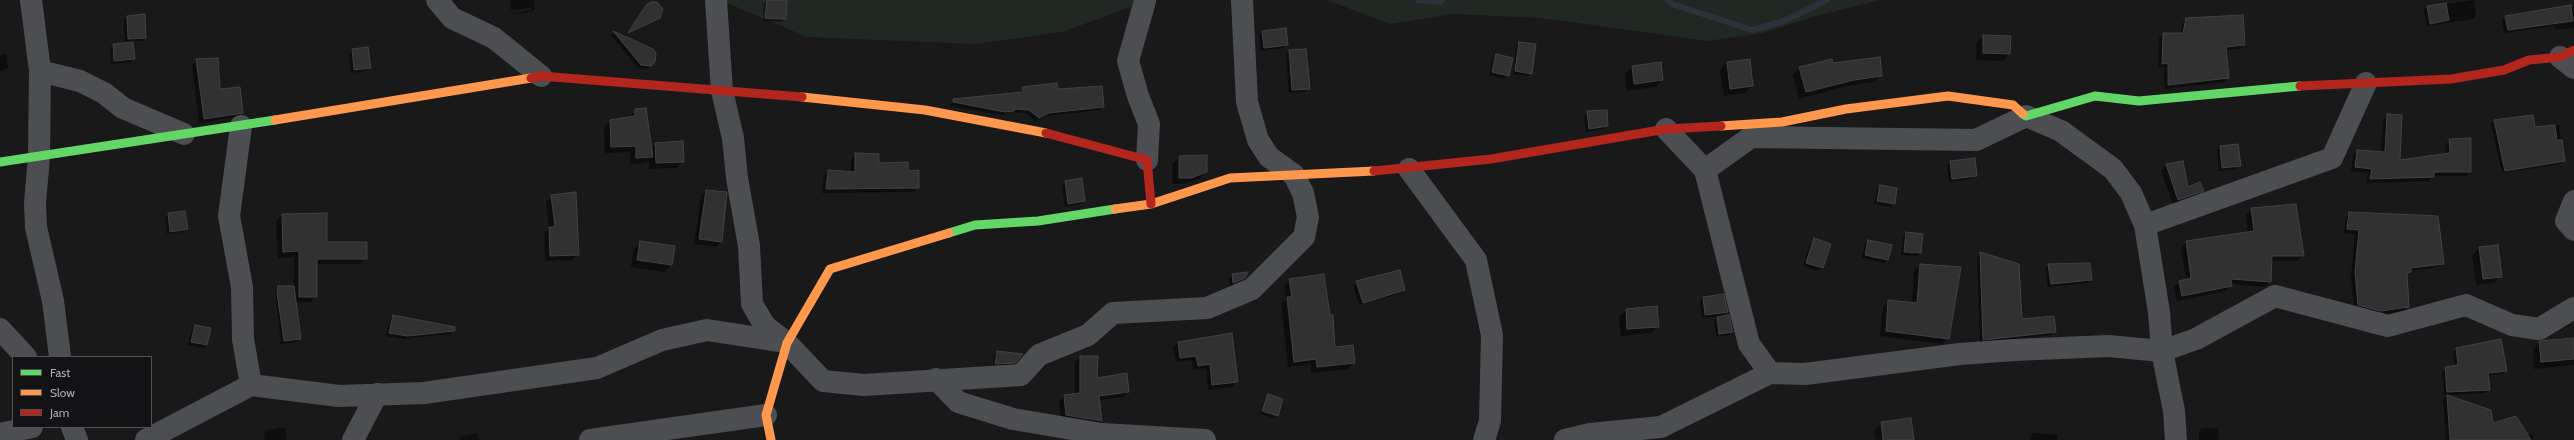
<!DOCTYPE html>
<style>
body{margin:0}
#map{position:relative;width:2574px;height:440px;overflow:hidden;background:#191919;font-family:Cabin,sans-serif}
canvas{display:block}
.legend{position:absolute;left:12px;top:356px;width:140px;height:72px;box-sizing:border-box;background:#131315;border:1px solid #4f5157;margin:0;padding:5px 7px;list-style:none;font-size:12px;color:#aaadba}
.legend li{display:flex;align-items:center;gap:8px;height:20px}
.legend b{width:20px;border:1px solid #4f5157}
</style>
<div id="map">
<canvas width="2574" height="440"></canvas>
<ul class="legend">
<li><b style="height:5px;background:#63d668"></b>Fast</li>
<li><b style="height:5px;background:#ff974d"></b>Slow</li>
<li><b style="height:5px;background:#b3261e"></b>Jam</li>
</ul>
</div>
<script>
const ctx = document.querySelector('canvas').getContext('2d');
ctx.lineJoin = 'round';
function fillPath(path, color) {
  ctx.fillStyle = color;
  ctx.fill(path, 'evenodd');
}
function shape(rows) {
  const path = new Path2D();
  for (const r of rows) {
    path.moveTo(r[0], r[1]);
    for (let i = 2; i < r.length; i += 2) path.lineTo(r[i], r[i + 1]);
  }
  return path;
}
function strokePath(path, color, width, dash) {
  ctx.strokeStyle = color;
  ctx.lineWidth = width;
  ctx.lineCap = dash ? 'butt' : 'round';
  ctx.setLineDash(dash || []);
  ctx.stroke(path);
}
fillPath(shape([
 [720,0,1150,0,1062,32,976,44,807,37],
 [1327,0,1880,0,1816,16,1762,33,1708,41,1541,18,1453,14,1390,24]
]), '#212823');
fillPath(shape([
 [510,0,534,0,535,9,531,12,511,14,532,10,532,8,511,10],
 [767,0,785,19,782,22,763,21,764,3],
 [2474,0,2476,16,2473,19,2427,26,2424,10,2427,7],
 [2574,6,2574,28,2555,30,2555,26,2504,33,2502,20,2506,16],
 [644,9,659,17,627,34],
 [127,17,145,37,142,41,132,41,134,59,131,62,111,64,110,48,113,45,131,43,125,42,124,20],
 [2187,19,2244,45,2240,49,2225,50,2228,78,2224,82,2164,89,2164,67,2158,67,2159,38,2164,34,2180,34,2182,24],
 [1262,32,1287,45,1283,48,1261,51,1259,35],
 [613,33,652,49,651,66,647,69,638,68,611,35],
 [1983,36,2009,54,2003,61,1976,60,1976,43],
 [1520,43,1531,73,1528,76,1513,74,1516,46],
 [353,50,370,68,366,71,351,73,349,54],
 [1289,51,1309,88,1305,92,1289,93,1286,54],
 [6,54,8,68,0,72,0,55],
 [1496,55,1508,75,1504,79,1489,75,1493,58],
 [196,60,219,90,242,113,237,117,199,123,192,65],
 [1749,60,1752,86,1745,93,1724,96,1720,70,1727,63],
 [1660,63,1662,80,1655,87,1627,91,1625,74,1632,67],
 [1832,65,1881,75,1874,82,1846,86,1799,99,1793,75,1800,68],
 [1023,88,1057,90,1103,107,1100,110,1045,116,1035,121,1025,113,1012,112,1001,115,950,106,953,99,1020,93],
 [636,110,651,148,656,144,683,161,676,168,649,169,649,160,646,163,630,164,630,152,605,153,604,127,610,121,629,118],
 [1588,112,1607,126,1603,129,1586,132,1584,116],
 [2387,115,2399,161,2446,154,2445,145,2450,140,2470,172,2466,176,2433,176,2429,181,2366,183,2368,173,2351,171,2353,155,2358,151,2381,153,2383,120],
 [2495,121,2534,128,2559,125,2564,160,2561,164,2502,173,2491,124],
 [2237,145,2240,166,2236,169,2219,171,2217,150,2220,147],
 [856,154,878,164,907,172,918,187,914,192,822,193,824,176,828,171,851,173,851,159],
 [1179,157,1206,172,1199,179,1184,184,1173,184,1172,164],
 [1951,162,1976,176,1972,179,1949,182,1947,165],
 [2166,165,2187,189,2203,190,2197,196,2173,205,2161,171],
 [1066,182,1084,201,1081,204,1065,207,1062,185],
 [1880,186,1894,203,1891,207,1874,204,1877,190],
 [706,191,721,242,716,247,694,244,701,196],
 [552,196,578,254,572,260,545,261,544,234,549,228,546,202],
 [2252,209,2303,256,2297,261,2271,261,2270,282,2264,287,2231,284,2226,291,2177,301,2174,287,2180,281,2186,280,2181,247,2186,242,2248,233,2246,215],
 [2350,213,2443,263,2439,267,2411,271,2406,276,2408,307,2404,311,2376,315,2354,309,2351,276,2355,234,2344,233,2346,217],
 [169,214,186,229,183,232,167,234,165,218],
 [282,215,326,243,366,258,360,264,316,264,316,296,310,302,295,302,300,339,297,342,281,344,275,291,279,287,294,287,294,257,278,258,276,221],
 [1906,234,1921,253,1917,256,1901,255,1903,237],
 [1814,240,1829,244,1822,268,1818,271,1803,266,1810,243],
 [1868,241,1891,246,1888,260,1884,263,1862,258,1865,244],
 [641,242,671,265,664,272,631,267,634,249],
 [2497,246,2501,276,2494,283,2476,285,2472,255,2479,248],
 [1980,253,2018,265,2021,321,2055,331,2051,335,1980,343,1977,256],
 [1921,265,1948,338,1942,344,1880,336,1883,308,1889,302,1912,303,1914,271],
 [2049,265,2091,280,2088,283,2048,287,2045,268],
 [1232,275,1244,278,1230,286,1229,278],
 [1290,280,1335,348,1354,363,1348,369,1311,373,1311,364,1288,367,1281,304,1286,300,1284,286],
 [1357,282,1404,290,1401,293,1359,305,1353,285],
 [1703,298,1727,312,1721,317,1732,332,1729,335,1716,337,1714,321,1720,316,1702,318,1700,301],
 [1656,307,1658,326,1651,333,1621,336,1619,317,1626,310],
 [393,316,454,331,450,334,403,339,386,336,390,320],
 [195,326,206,345,203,348,188,345,192,330],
 [2574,339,2574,365,2534,369,2533,349,2540,342],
 [1178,342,1237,382,1232,387,1208,390,1206,368,1193,370,1192,360,1176,362,1173,347],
 [2456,349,2506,370,2503,374,2487,375,2489,390,2485,393,2444,395,2442,372,2446,368,2455,367,2453,353],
 [997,352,1021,355,1011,366,993,367,994,355],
 [1081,357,1096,379,1128,391,1123,397,1098,400,1101,421,1096,426,1061,420,1059,401,1064,396,1075,395,1075,362],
 [1268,395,1277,415,1274,418,1260,414],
 [2448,396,2492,424,2527,435,2533,435,2533,440,2446,440,2443,400],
 [1881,423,1913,440,1876,440,1874,430],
 [285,427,287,440,265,440,264,433,267,430],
 [2202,428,2218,428,2219,440,2199,440,2199,432],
 [477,433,479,440,459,440,462,436],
 [2032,433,2058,435,2057,440,2029,440]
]), '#0007');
strokePath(shape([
 [1418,0,1440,2,1442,0],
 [1668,0,1672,4,1752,30,1784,21,1827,0]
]), '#2b323b', 6);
const building = shape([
 [767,0,787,0,786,19,765,18,767,0],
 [652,2,657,2,663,9,660,18,628,33,647,4,652,2],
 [2446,3,2449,20,2430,24,2427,6,2446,3],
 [2571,5,2573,21,2508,30,2505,16,2571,5],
 [145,14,146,38,128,39,127,16,145,14],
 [2243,15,2245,45,2226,47,2229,78,2168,85,2168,63,2162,64,2163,33,2183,33,2186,18,2243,15],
 [1286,28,1288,45,1264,48,1262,31,1286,28],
 [613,31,653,49,656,53,655,62,651,66,641,65,613,31],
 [1983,35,2011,36,2010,54,1983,53,1983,35],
 [133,42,135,59,114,61,113,44,133,42],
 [1519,42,1536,44,1532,74,1515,71,1519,42],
 [368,47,371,68,354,70,352,49,368,47],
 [1306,49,1310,89,1292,90,1289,50,1306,49],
 [1496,54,1513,58,1509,76,1492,72,1496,54],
 [1880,57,1882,76,1854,80,1806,92,1799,67,1832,59,1833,63,1880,57],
 [218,58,220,89,240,87,243,113,204,119,196,59,218,58],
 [1750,59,1753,86,1730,89,1727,62,1750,59],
 [1661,62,1663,80,1634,84,1632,66,1661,62],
 [1057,83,1058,89,1102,86,1104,107,1049,113,1039,118,1029,110,1015,109,1014,111,1005,112,953,102,953,99,1023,92,1022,87,1057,83],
 [646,108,653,157,636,158,636,146,611,147,610,120,635,116,635,109,646,108],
 [1607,110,1608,126,1589,129,1587,111,1607,110],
 [2387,114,2402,115,2400,160,2450,153,2449,139,2471,138,2471,172,2434,172,2434,177,2370,179,2372,169,2355,167,2357,150,2385,152,2387,114],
 [2533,115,2535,127,2555,125,2557,140,2562,140,2565,161,2505,171,2494,120,2533,115],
 [683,141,684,162,656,163,655,143,683,141],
 [2238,144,2241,166,2222,168,2220,146,2238,144],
 [855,153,879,154,879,163,908,162,908,171,919,170,919,188,826,189,828,170,855,172,855,153],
 [1207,155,1207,172,1191,178,1179,178,1179,156,1207,155],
 [1975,158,1977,176,1952,179,1950,161,1975,158],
 [2183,161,2188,187,2200,182,2204,191,2178,200,2166,164,2183,161],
 [1082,178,1085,201,1068,204,1065,181,1082,178],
 [1880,185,1897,188,1895,204,1877,201,1880,185],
 [706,190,727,192,722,242,699,239,706,190],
 [576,192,579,255,550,256,549,227,555,227,551,195,576,192],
 [2296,204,2304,256,2272,256,2271,282,2231,279,2232,286,2182,296,2179,281,2191,278,2186,241,2254,231,2251,208,2296,204],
 [185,211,188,229,170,232,168,213,185,211],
 [2349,212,2438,216,2444,264,2411,268,2411,272,2407,273,2409,307,2381,311,2358,305,2355,272,2359,230,2347,229,2349,212],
 [327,213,327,242,367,242,367,259,317,259,317,297,299,297,299,251,283,252,282,214,327,213],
 [1906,232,1923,234,1921,253,1904,252,1906,232],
 [1814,238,1831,244,1823,268,1806,263,1814,238],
 [1868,240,1892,245,1888,260,1865,255,1868,240],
 [640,241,675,246,672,265,637,260,640,241],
 [2498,245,2502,277,2483,279,2479,247,2498,245],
 [1980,252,2019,264,2022,319,2054,316,2056,332,1983,340,1980,252],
 [2090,263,2092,280,2051,284,2048,264,2090,263],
 [1920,264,1961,267,1949,339,1886,331,1888,300,1917,303,1920,264],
 [1400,270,1405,290,1363,303,1356,281,1400,270],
 [1248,272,1245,278,1233,283,1232,274,1248,272],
 [1324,274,1330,315,1333,315,1335,347,1353,345,1355,363,1317,367,1316,359,1294,362,1287,297,1292,297,1289,279,1324,274],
 [278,286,294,286,301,339,284,341,277,293,278,286],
 [1724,294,1728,312,1705,315,1703,297,1724,294],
 [1657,306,1659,327,1627,329,1626,309,1657,306],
 [393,315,455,327,455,331,407,336,389,333,393,315],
 [1729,315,1733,332,1719,334,1717,317,1729,315],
 [195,325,211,328,207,345,191,342,195,325],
 [1232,333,1238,382,1212,385,1210,364,1198,366,1196,356,1180,358,1178,342,1232,333],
 [2574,338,2574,359,2541,362,2539,341,2574,338],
 [2501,339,2507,371,2488,373,2490,390,2447,392,2445,367,2458,365,2456,348,2501,339],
 [997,351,1023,354,1015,363,995,364,997,351],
 [1080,356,1098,356,1097,378,1127,373,1129,392,1099,396,1102,421,1066,415,1064,395,1080,393,1080,356],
 [1268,394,1283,399,1278,416,1262,411,1268,394],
 [2447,395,2491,410,2493,423,2516,416,2531,440,2450,440,2447,395],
 [1911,418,1914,440,1883,440,1881,422,1911,418]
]);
fillPath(building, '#313131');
strokePath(building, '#414245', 1);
strokePath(shape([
 [31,0,40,71,39,157,35,203,36,227,53,301,60,357],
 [437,0,452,18,494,38,541,76],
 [716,0,722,91,733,138,737,178,749,246,752,304,765,326,787,343,823,381,864,385,1021,375,1039,355,1088,335,1113,313,1207,308,1252,289,1304,237,1308,217,1303,193,1294,175,1269,157,1258,140,1247,102,1242,0],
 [1145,1,1128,61,1138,96,1149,124,1147,160],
 [2560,57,2574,68],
 [40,71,80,81,104,93,123,108,184,134],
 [241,126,229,216,242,287,243,339,251,385,339,396,424,393,597,368,662,340,707,330,785,342],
 [1666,129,1705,170,1749,344,1770,373,1805,374,1960,354,2014,350,2108,346,2162,351,2174,411,2176,440],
 [1409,169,1476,260,1492,335,1490,421,1484,440],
 [1705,170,1751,137,1976,140,2026,116,2061,131,2113,169,2131,193,2145,225,2159,312,2162,351,2196,339,2275,296,2388,326,2466,305,2512,325,2539,329,2574,308],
 [2574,201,2566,221,2574,230],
 [2145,225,2332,158,2366,83],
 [0,329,26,357],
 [936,379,958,402,1013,419,1102,434,1205,440],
 [72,427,77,440],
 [0,434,32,427],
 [146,440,251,385],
 [353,440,377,394],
 [590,440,766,415],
 [1565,440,1590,434,1661,427,1770,373]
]), '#4d4e52', 22);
strokePath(shape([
 [2023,114,2026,116,2095,96,2139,101,2300,86],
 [0,162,275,120],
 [949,233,975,225,1038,221,1115,209]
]), '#63d668', 9);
strokePath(shape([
 [802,97,925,110,1046,133],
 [275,120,531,78],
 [1721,126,1782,122,1846,109,1948,96,2013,105,2023,114],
 [1115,209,1151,204,1230,178,1374,171],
 [771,440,766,415,787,343,830,269,949,233]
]), '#ff974d', 9);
strokePath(shape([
 [531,78,541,76,802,97],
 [2300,86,2451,79,2504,70,2529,60,2560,57,2574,50],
 [1046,133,1147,160,1151,204],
 [1374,171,1491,159,1666,129,1721,126]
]), '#b3261e', 9);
</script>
